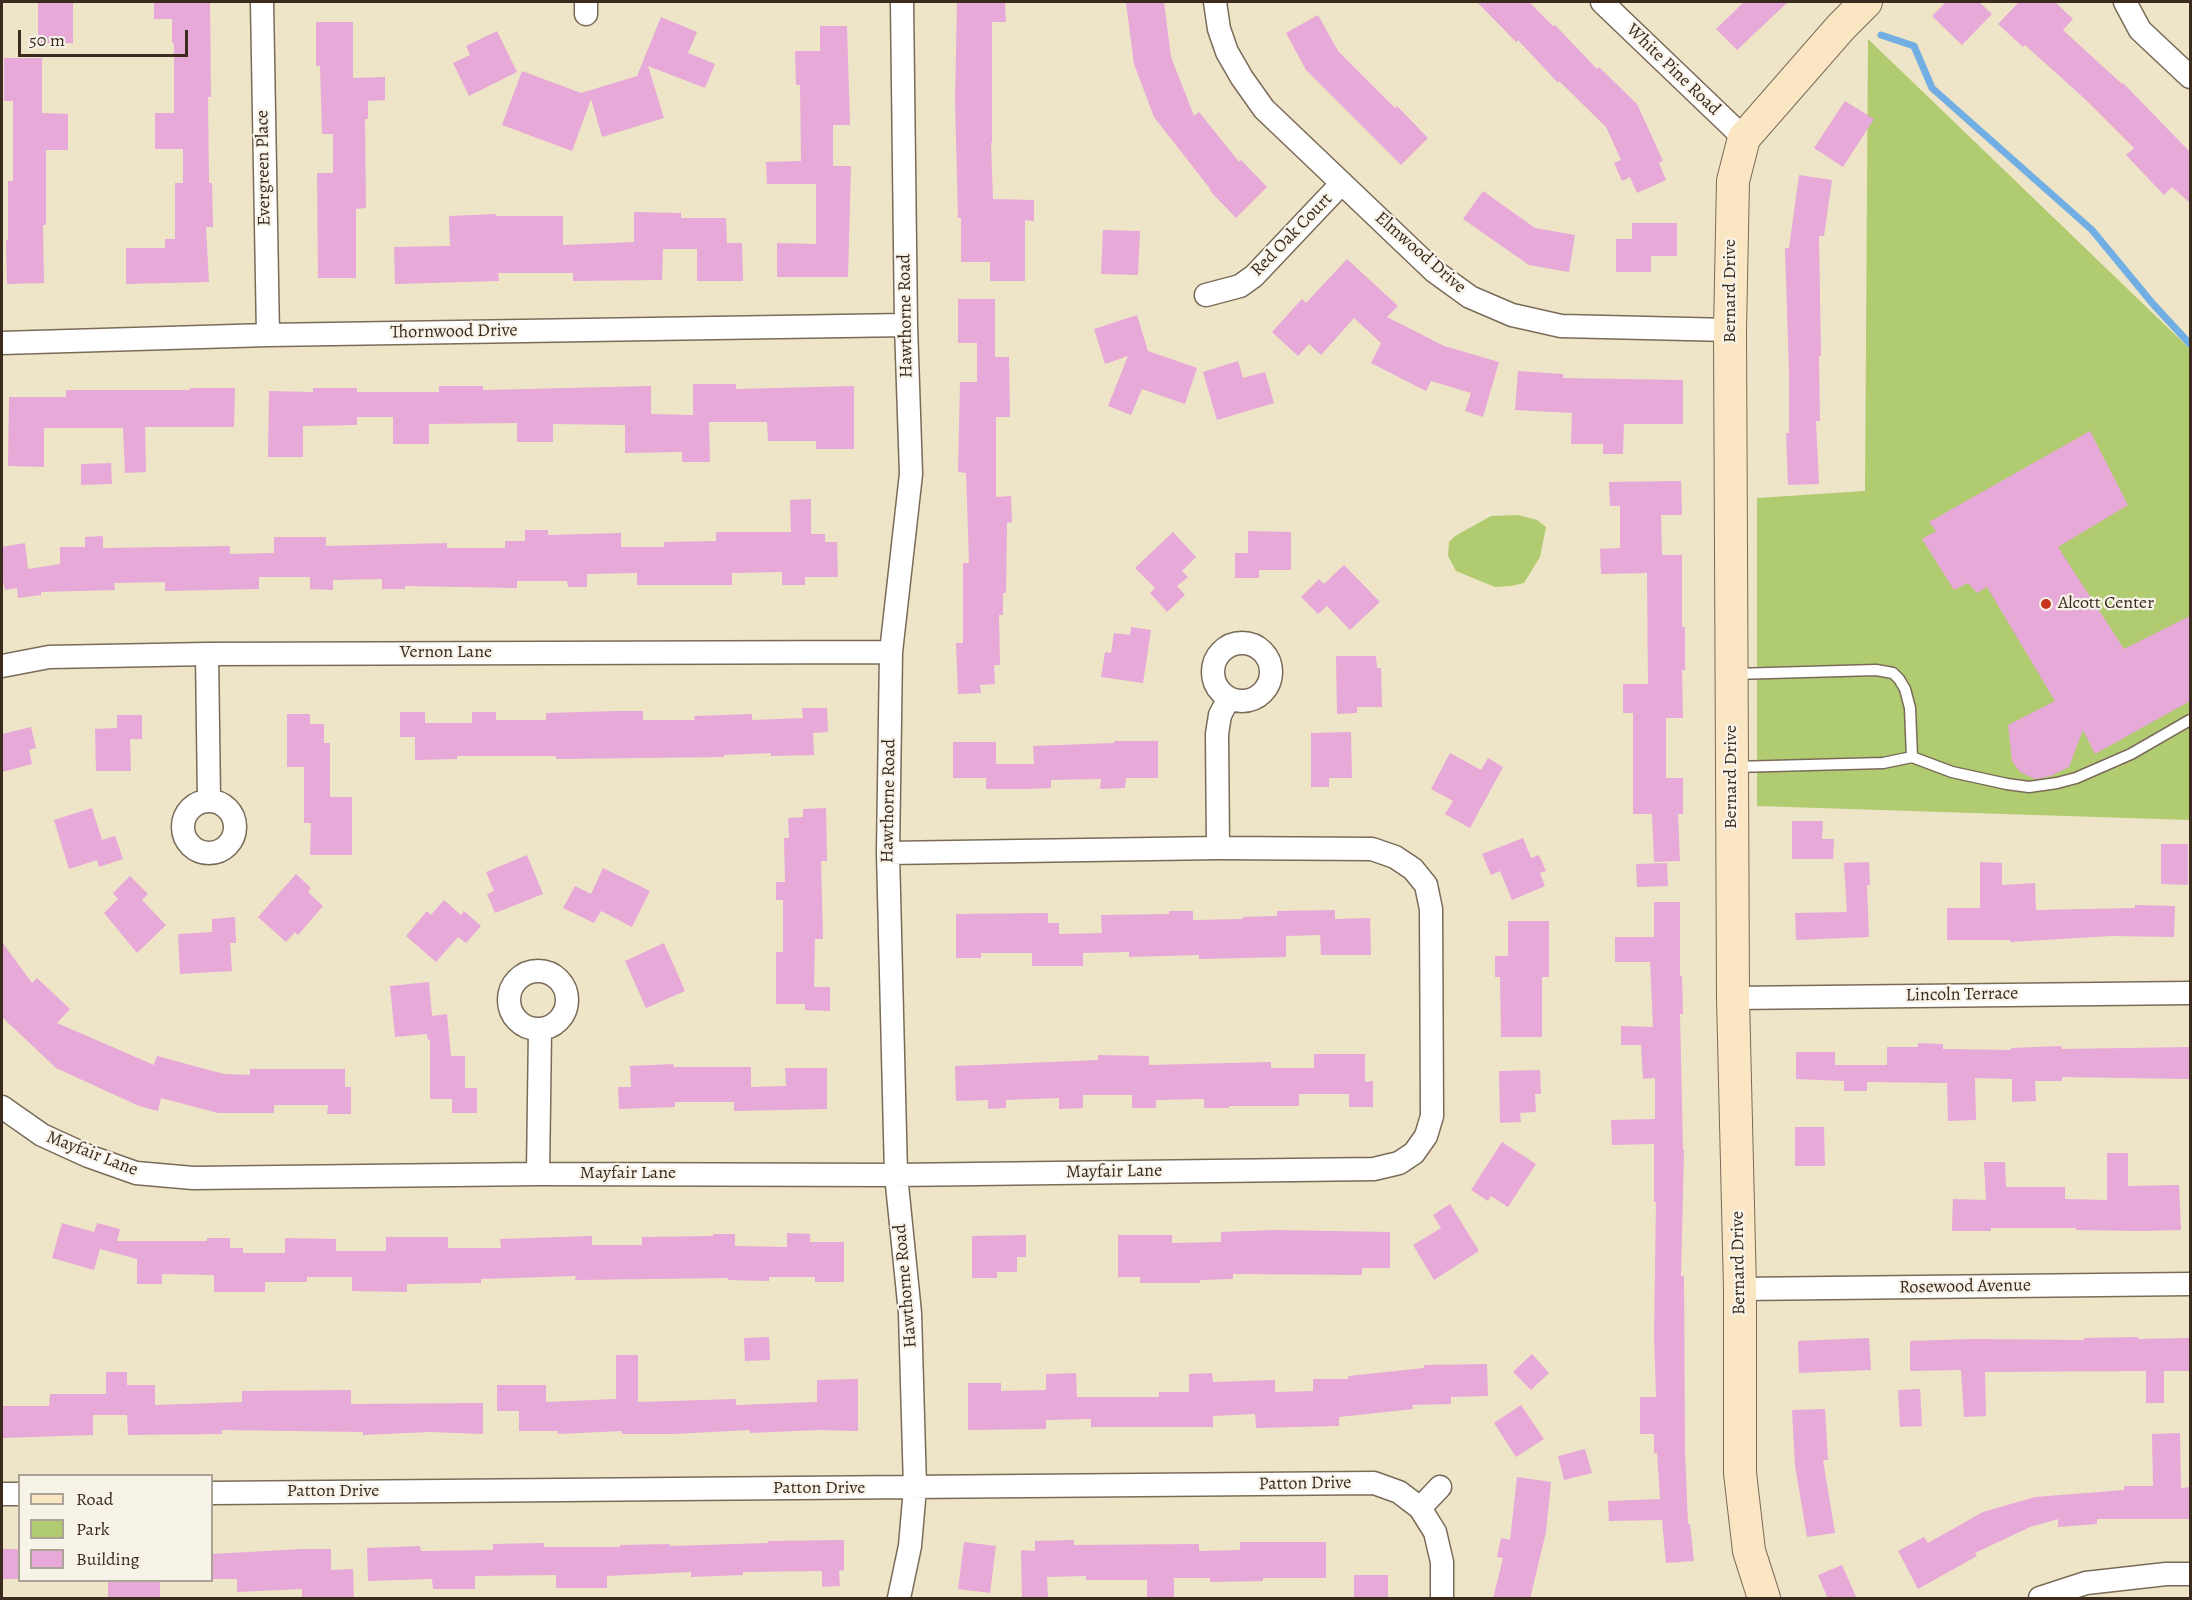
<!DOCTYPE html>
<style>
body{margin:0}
#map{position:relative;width:2192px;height:1600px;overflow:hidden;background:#eee4c7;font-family:Alegreya,serif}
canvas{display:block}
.frame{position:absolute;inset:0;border:3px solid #3b2a1e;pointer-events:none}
.legend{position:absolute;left:18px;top:1474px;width:195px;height:108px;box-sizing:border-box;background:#f7f3e8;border:2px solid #aca397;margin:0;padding:8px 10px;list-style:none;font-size:18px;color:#3b2a1e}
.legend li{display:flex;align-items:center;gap:12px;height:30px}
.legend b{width:30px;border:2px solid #aca397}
.scale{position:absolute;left:18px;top:30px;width:170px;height:27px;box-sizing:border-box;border:3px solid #3b2a1e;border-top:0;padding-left:8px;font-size:18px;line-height:21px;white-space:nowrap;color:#3b2a1e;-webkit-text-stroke:4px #f7f3e8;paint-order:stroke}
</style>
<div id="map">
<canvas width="2192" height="1600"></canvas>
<div class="frame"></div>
<ul class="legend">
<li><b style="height:8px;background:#fbe6c4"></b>Road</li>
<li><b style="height:16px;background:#b1cb71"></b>Park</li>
<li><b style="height:16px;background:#e7a9d8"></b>Building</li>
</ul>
<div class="scale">50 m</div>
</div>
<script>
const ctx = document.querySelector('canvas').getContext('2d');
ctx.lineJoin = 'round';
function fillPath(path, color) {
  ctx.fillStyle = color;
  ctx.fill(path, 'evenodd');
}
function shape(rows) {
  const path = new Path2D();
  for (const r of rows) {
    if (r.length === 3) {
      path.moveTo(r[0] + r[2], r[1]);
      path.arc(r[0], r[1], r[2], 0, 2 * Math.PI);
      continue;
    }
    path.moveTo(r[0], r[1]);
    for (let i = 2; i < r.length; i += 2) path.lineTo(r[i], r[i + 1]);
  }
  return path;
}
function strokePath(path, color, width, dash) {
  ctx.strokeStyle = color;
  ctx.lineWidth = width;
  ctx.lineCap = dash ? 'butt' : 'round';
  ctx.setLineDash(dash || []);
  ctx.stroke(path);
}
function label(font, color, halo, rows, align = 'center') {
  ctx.font = font + ' Alegreya,serif';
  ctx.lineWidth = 4.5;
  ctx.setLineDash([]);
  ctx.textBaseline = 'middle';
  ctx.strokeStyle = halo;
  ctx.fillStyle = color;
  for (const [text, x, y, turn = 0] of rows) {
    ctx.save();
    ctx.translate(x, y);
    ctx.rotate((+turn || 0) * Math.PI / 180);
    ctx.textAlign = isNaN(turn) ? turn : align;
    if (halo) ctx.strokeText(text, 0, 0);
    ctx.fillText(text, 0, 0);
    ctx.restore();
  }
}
fillPath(shape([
 [1868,39,2190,349,2190,820,1757,806,1757,498,1865,491],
 [1518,515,1537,520,1546,527,1540,557,1524,583,1511,586,1495,587,1456,571,1448,556,1449,542,1455,536,1491,516]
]), '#b1cb71');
strokePath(shape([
 [1881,35,1914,46,1932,88,2092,230,2153,304,2190,344]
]), '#70aee3', 7);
fillPath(shape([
 [38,2,73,2,73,43,38,43],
 [154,2,210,2,211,97,208,97,209,183,212,183,213,227,206,227,209,282,126,284,126,248,165,248,165,239,175,239,175,183,183,183,183,149,155,149,155,113,174,113,174,43,172,43,172,19,154,19],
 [957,2,1005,2,1006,22,992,22,992,143,991,143,993,199,1034,200,1034,221,1025,220,1025,281,990,281,990,262,961,262,961,218,958,218,955,100],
 [1135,2,1164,2,1171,57,1194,116,1199,112,1239,162,1241,160,1267,187,1236,218,1210,191,1211,190,1154,117,1134,64,1126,3],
 [1477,2,1529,2,1553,26,1555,25,1597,69,1599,67,1637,104,1663,161,1659,163,1666,180,1637,193,1630,177,1622,181,1614,163,1621,160,1606,127,1559,81,1558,83,1518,40,1516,42],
 [1744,2,1788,2,1737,50,1716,29],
 [1946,2,1979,2,1992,14,1962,45,1932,16],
 [2019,2,2055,2,2073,19,2063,30,2122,84,2123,83,2190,152,2190,203,2172,187,2164,195,2126,155,2134,148,2086,100,2025,45,2023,47,1998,24],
 [1318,15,1338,51,1395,108,1397,106,1428,138,1401,165,1306,70,1286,33],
 [661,17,697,32,688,53,715,64,705,88,648,66,664,118,602,137,591,99,572,151,502,125,522,71,581,93,637,76],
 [316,22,353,22,353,78,385,77,385,100,368,101,368,119,365,119,366,208,356,209,356,278,318,278,317,173,333,173,333,134,322,134,320,66,316,66],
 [820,26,847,26,850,125,833,125,833,166,851,166,848,277,777,277,777,243,816,244,816,184,767,184,766,162,801,161,800,85,796,85,795,51,820,51],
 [497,31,517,72,469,96,453,63,470,55,466,46],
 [4,58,42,58,42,113,68,114,68,150,46,150,46,225,43,225,44,283,7,284,6,240,8,240,8,181,13,181,13,101,4,101],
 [1845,101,1874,119,1843,167,1814,148],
 [1799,175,1832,180,1824,236,1819,236,1821,356,1819,356,1820,421,1816,421,1819,484,1788,485,1786,433,1789,433,1789,374,1785,248,1789,248],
 [1483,191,1535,228,1575,235,1569,272,1529,265,1463,219],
 [634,212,681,213,681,218,726,218,727,243,742,243,743,281,697,281,697,249,663,249,662,280,573,281,573,273,498,273,499,281,395,284,394,247,450,246,449,216,496,214,496,216,563,216,563,245,634,242],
 [1632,223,1677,223,1677,256,1651,256,1651,272,1616,272,1616,239,1632,239],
 [1103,230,1140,231,1138,275,1101,274],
 [1347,259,1398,306,1387,317,1444,346,1499,362,1483,417,1465,411,1471,393,1431,381,1426,391,1371,363,1381,343,1354,318,1321,355,1309,344,1298,356,1272,332,1302,299,1306,303],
 [958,299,995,299,995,357,1009,357,1010,417,996,417,996,497,1011,496,1012,522,1007,523,1006,593,1003,593,1003,615,999,615,1000,665,994,665,995,684,980,685,981,693,958,694,956,643,963,643,963,563,969,563,966,473,958,472,960,382,977,382,977,343,958,343],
 [1137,315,1148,351,1197,368,1185,404,1142,389,1131,415,1108,406,1128,356,1105,364,1094,329],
 [1238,361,1243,378,1265,372,1274,403,1217,420,1203,372],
 [1518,371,1563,374,1563,378,1683,380,1683,424,1624,424,1623,454,1603,454,1603,444,1571,444,1572,413,1515,410],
 [693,384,736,384,736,389,854,386,854,449,816,449,816,441,768,441,767,422,709,422,710,462,682,462,682,452,625,453,625,425,553,424,553,442,517,442,517,423,429,424,429,444,393,444,393,417,357,417,357,425,303,426,303,457,268,457,269,391,313,392,313,388,357,388,357,392,439,392,439,386,483,386,483,390,651,386,651,414,693,415],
 [190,388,235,388,234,427,145,427,146,472,125,473,123,428,44,428,44,467,8,466,9,397,66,397,66,390,190,390],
 [2090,431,2128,505,2058,547,2124,649,2190,616,2190,701,2095,754,2083,730,2069,767,2051,776,2035,779,2020,772,2012,761,2008,725,2055,701,1987,587,1977,593,1968,583,1954,590,1922,539,1936,531,1929,522],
 [111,463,112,484,81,485,81,464],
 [1681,481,1682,515,1661,515,1662,555,1682,555,1682,627,1685,627,1685,670,1682,670,1683,718,1666,718,1666,778,1683,778,1683,814,1678,814,1680,861,1654,862,1652,814,1633,814,1633,713,1623,713,1623,684,1648,684,1647,573,1601,574,1600,549,1620,548,1620,506,1610,506,1609,482],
 [811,499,811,534,825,534,825,542,837,542,838,577,805,577,805,585,782,585,782,572,732,573,732,585,637,585,637,573,587,574,587,587,568,587,567,581,517,581,517,588,405,586,405,589,382,589,382,579,333,580,333,590,310,589,310,577,259,577,259,589,165,591,165,582,114,583,115,590,41,592,41,595,18,598,17,588,5,590,3,581,2,581,2,547,25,543,28,569,60,564,60,547,85,547,85,537,103,536,103,548,230,546,230,554,274,553,274,537,326,537,326,546,447,543,447,548,505,548,505,541,525,541,525,530,548,530,548,535,621,533,621,547,664,547,664,542,716,541,716,532,791,532,790,500],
 [1248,531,1291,532,1291,570,1259,570,1259,578,1235,578,1235,553,1248,553],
 [1173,532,1196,557,1182,571,1188,577,1177,586,1185,595,1167,612,1150,593,1155,588,1135,568],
 [1344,565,1380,602,1350,630,1327,606,1318,614,1301,597,1319,579,1324,584],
 [1131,627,1151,630,1143,683,1101,677,1105,652,1111,653,1114,633,1130,635],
 [1336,656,1376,656,1377,668,1381,668,1382,707,1357,707,1357,713,1337,714],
 [802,708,827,708,828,732,813,733,814,755,771,756,771,753,724,755,724,757,556,759,556,756,457,756,457,759,415,760,415,737,400,737,400,712,425,712,425,723,472,723,472,712,496,712,496,720,546,720,546,713,617,711,643,711,643,720,695,720,694,716,752,714,752,720,803,718],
 [287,714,310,714,310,724,324,724,324,743,330,743,330,797,352,797,352,855,310,855,311,823,304,823,304,767,287,767],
 [117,715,142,715,142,739,130,739,131,771,96,771,95,729,117,728],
 [31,727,36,748,29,750,32,764,2,772,2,734],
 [1351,732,1352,778,1329,778,1329,787,1311,787,1311,733],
 [1114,741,1158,741,1158,778,1126,778,1125,788,1100,789,1101,779,1051,780,1051,788,1027,789,986,789,986,778,953,778,953,742,996,742,996,764,1034,764,1033,746,1114,743],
 [1450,753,1481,770,1488,758,1503,767,1470,828,1445,814,1453,801,1431,789],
 [92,808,102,840,115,836,123,859,99,867,97,860,69,869,54,820],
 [826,808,827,861,821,861,823,939,815,939,814,987,830,987,830,1011,805,1010,805,1004,776,1004,776,952,783,952,783,900,776,900,776,882,785,882,784,838,789,838,788,818,803,817,803,809],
 [1792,821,1823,821,1822,839,1834,839,1833,859,1792,859],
 [1523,838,1531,858,1539,855,1546,871,1540,873,1545,886,1512,900,1500,871,1491,875,1482,854],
 [2161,844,2188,844,2188,885,2161,884],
 [527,855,543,894,495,913,487,894,494,891,486,872],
 [1869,862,1870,885,1867,885,1869,937,1796,940,1795,913,1847,912,1844,863],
 [1980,862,2002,863,2002,885,2035,883,2036,910,2135,908,2135,905,2175,906,2174,937,2112,936,2010,942,2010,940,1947,940,1947,908,1980,908],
 [1667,863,1668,886,1637,887,1636,864],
 [603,868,650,891,632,927,601,911,594,923,563,908,575,886,591,894],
 [296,874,311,888,308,892,323,906,298,935,295,932,286,942,258,917],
 [130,876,148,894,142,900,166,925,137,953,104,913,118,899,113,893],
 [444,900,461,915,464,911,481,926,466,943,458,937,436,962,406,936,427,911,431,915],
 [1654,902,1680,902,1680,976,1682,976,1683,1014,1680,1014,1683,1150,1684,1150,1681,1276,1684,1276,1685,1452,1688,1524,1690,1524,1694,1561,1666,1563,1662,1520,1609,1521,1608,1501,1660,1499,1657,1453,1654,1453,1654,1434,1640,1434,1640,1397,1656,1397,1654,1337,1656,1202,1654,1202,1654,1144,1612,1145,1611,1120,1655,1119,1655,1078,1643,1079,1641,1045,1621,1045,1621,1026,1653,1027,1650,962,1615,962,1615,937,1654,937],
 [1335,910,1335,919,1370,918,1371,955,1321,955,1320,935,1286,936,1286,957,1199,959,1199,955,1129,957,1129,952,1083,953,1083,966,1032,966,1032,953,981,953,981,958,956,958,956,914,1048,913,1048,923,1059,923,1059,934,1102,933,1101,915,1169,914,1169,911,1193,911,1193,920,1243,919,1243,917,1277,916,1277,911],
 [235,917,236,943,230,943,232,971,180,974,178,934,212,932,212,919],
 [1508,921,1549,921,1549,977,1542,977,1542,1037,1501,1037,1500,977,1495,977,1495,956,1508,956],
 [2,942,32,983,37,978,70,1009,57,1023,154,1065,157,1056,224,1074,250,1075,250,1069,345,1069,345,1087,351,1087,351,1114,327,1114,328,1105,274,1105,274,1113,218,1113,161,1098,158,1111,139,1106,56,1068,2,1017],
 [664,943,685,991,646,1008,625,961],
 [429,982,432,1016,447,1014,451,1056,465,1056,465,1088,477,1088,477,1113,452,1113,452,1099,430,1099,430,1040,428,1040,427,1034,395,1037,390,986],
 [1918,1043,1943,1044,1943,1049,2011,1050,2011,1048,2061,1046,2062,1049,2190,1047,2190,1079,2062,1077,2062,1081,2035,1081,2036,1101,2012,1102,2012,1079,1975,1078,1976,1120,1948,1121,1947,1083,1867,1082,1867,1091,1844,1091,1844,1081,1796,1079,1796,1052,1835,1052,1835,1065,1887,1065,1887,1047,1918,1047],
 [1314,1054,1365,1054,1365,1082,1373,1081,1373,1107,1349,1107,1349,1094,1299,1094,1299,1106,1229,1106,1229,1108,1204,1108,1204,1099,1156,1100,1156,1108,1132,1108,1132,1095,1083,1095,1083,1108,1059,1109,1059,1098,1006,1100,1006,1108,988,1109,988,1100,956,1101,955,1066,1098,1060,1098,1055,1149,1056,1149,1065,1271,1062,1271,1068,1314,1068],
 [673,1064,674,1067,751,1067,751,1087,786,1086,785,1068,827,1068,827,1109,734,1111,734,1102,675,1102,675,1107,619,1109,618,1087,631,1087,630,1066],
 [1540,1070,1541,1094,1535,1094,1536,1112,1520,1113,1521,1122,1500,1123,1499,1071],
 [1795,1127,1824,1127,1825,1166,1795,1166],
 [1502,1142,1536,1164,1508,1207,1491,1196,1488,1201,1471,1190],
 [2107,1153,2128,1153,2128,1186,2179,1185,2181,1230,2141,1231,2076,1230,2076,1228,1991,1228,1991,1231,1952,1231,1953,1199,1986,1200,1984,1162,2005,1162,2006,1187,2065,1187,2065,1199,2107,1200],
 [1450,1204,1479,1251,1434,1280,1413,1245,1441,1228,1433,1215],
 [62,1223,94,1232,97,1223,120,1229,117,1241,207,1241,207,1238,230,1238,230,1248,243,1248,243,1253,285,1253,285,1238,336,1239,336,1251,386,1251,386,1237,448,1237,448,1248,501,1248,500,1239,592,1236,592,1245,642,1245,642,1237,713,1236,713,1234,735,1234,735,1246,787,1247,787,1233,810,1234,810,1242,844,1242,844,1282,815,1282,815,1277,769,1277,769,1281,728,1280,728,1278,575,1280,576,1276,481,1279,481,1283,407,1284,407,1292,352,1291,352,1277,307,1277,307,1282,265,1282,265,1292,214,1292,214,1275,162,1274,162,1284,137,1284,137,1259,100,1249,94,1270,52,1258],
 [1274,1230,1390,1232,1390,1268,1362,1268,1362,1275,1233,1274,1233,1279,1200,1280,1200,1283,1140,1283,1140,1277,1118,1277,1118,1235,1172,1235,1172,1243,1221,1242,1221,1232],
 [1026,1235,1026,1257,1017,1257,1017,1272,997,1272,997,1278,972,1278,972,1236],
 [769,1337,770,1360,745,1361,744,1338],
 [2138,1337,2138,1339,2190,1338,2190,1371,2164,1371,2164,1403,2146,1403,2146,1371,1985,1372,1986,1416,1964,1417,1961,1370,1910,1371,1910,1341,1971,1339,2084,1340,2084,1338],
 [1869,1338,1871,1370,1799,1373,1798,1341],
 [1532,1354,1549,1373,1531,1390,1513,1372],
 [616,1355,638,1355,638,1402,736,1399,736,1405,817,1402,817,1380,858,1379,858,1431,818,1430,750,1433,750,1430,673,1434,622,1434,622,1431,558,1434,558,1431,519,1431,519,1411,497,1411,497,1385,546,1385,546,1402,616,1399],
 [1487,1364,1488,1396,1451,1397,1451,1404,1412,1405,1413,1409,1339,1417,1339,1426,1256,1428,1255,1414,1213,1416,1213,1427,1091,1427,1091,1419,1046,1420,1046,1429,968,1430,968,1383,1001,1383,1001,1391,1046,1390,1046,1374,1076,1373,1077,1397,1159,1397,1159,1392,1189,1392,1189,1374,1212,1373,1213,1382,1275,1380,1275,1392,1313,1391,1313,1379,1348,1379,1348,1376,1424,1368,1424,1365],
 [106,1372,127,1372,127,1385,155,1385,155,1405,242,1402,242,1391,351,1390,351,1404,483,1403,483,1434,430,1432,363,1435,363,1432,222,1430,222,1434,128,1435,127,1415,93,1415,93,1435,2,1438,2,1406,49,1406,50,1394,106,1394],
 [1920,1389,1922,1426,1900,1427,1898,1390],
 [1521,1405,1544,1439,1516,1457,1494,1423],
 [1825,1409,1828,1460,1823,1460,1835,1533,1807,1537,1795,1466,1792,1410],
 [2180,1433,2181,1488,2190,1487,2190,1519,2097,1519,2097,1524,2058,1527,2058,1519,2030,1527,1975,1553,1977,1556,1918,1589,1898,1551,1924,1537,1928,1543,1983,1512,2035,1497,2124,1490,2124,1486,2153,1486,2152,1434],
 [1585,1449,1592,1473,1564,1480,1558,1456],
 [1517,1477,1551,1482,1546,1532,1530,1599,1493,1599,1503,1558,1497,1557,1501,1538,1510,1540],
 [844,1540,844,1570,839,1571,840,1586,822,1587,822,1571,743,1572,743,1575,691,1577,691,1572,607,1576,607,1588,556,1588,556,1575,475,1576,475,1589,433,1589,432,1579,368,1581,367,1548,420,1546,421,1551,493,1550,493,1544,544,1543,544,1547,620,1547,620,1545,670,1544,670,1546,768,1543,768,1541],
 [1074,1540,1074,1545,1199,1544,1199,1551,1240,1550,1240,1542,1326,1542,1326,1578,1263,1578,1263,1581,1210,1582,1210,1578,1174,1578,1174,1599,1147,1599,1147,1580,1086,1580,1086,1576,1047,1577,1048,1599,1022,1599,1021,1550,1035,1551,1035,1541],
 [964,1542,996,1546,990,1593,958,1589],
 [2,1549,20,1549,20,1579,2,1579],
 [302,1549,331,1549,331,1570,353,1569,354,1599,302,1599,302,1589,237,1592,237,1579,212,1579,212,1554],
 [1842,1565,1857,1599,1828,1599,1818,1575],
 [1354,1575,1388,1575,1388,1599,1354,1599],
 [108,1581,160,1581,160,1598,108,1598]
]), '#e7a9d8');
const lane = shape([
 [1734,674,1876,670,1893,673,1899,679,1905,689,1910,708,1912,757],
 [1735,767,1883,763,1912,757,1952,772,2007,784,2029,787,2057,783,2076,778,2131,754,2190,720]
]);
const street = shape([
 [262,2,268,335],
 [586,2,586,14],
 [1215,2,1219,29,1227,52,1242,78,1264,109,1434,271,1470,297,1512,315,1561,326,1730,330],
 [1602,2,1744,138],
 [2125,2,2140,30,2190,77],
 [1206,295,1240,286,1254,276,1342,183],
 [2,343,268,335,906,325],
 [1242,672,29],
 [207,654,209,800],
 [2,666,49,657,207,654,891,652],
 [209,827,26],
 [1218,848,1217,734,1220,715,1229,698],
 [538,1000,29],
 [1733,998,2190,993],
 [2,1107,42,1135,88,1156,136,1173,193,1178,538,1174,896,1175,1374,1169,1399,1163,1414,1153,1426,1136,1432,1116,1431,909,1426,885,1413,869,1395,857,1372,849,1218,848,888,853],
 [538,1174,540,1030],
 [1740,1289,2190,1284],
 [212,1493,1374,1483,1399,1492,1420,1508,1435,1532,1442,1562,1442,1598],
 [2,1494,20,1494],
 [1420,1508,1440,1487],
 [899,1598,910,1546,915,1488,910,1313,896,1175,888,853,891,652,911,474,906,325,902,2],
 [2040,1598,2086,1583,2166,1574,2190,1574]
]);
const secondary = shape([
 [1764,1598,1749,1551,1740,1473,1740,1289,1733,998,1732,767,1730,330,1733,181,1744,138,1841,27,1866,2]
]);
strokePath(lane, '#7a6b59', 13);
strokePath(street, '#7a6b59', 25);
strokePath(secondary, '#7a6b59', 34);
strokePath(lane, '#fff', 10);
strokePath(street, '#fff', 22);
strokePath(secondary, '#fbe6c4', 32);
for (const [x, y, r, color] of [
 [2046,604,6,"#c8321e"]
]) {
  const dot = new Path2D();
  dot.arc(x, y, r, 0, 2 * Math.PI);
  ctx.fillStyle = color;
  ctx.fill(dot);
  strokePath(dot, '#f7f3e8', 2);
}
label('18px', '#3b2a1e', '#f7f3e8', [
 ["White Pine Road",1673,70,44],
 ["Evergreen Place",264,168,-91],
 ["Red Oak Court",1292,235,-46],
 ["Elmwood Drive",1420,253,41],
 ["Bernard Drive",1731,291,-90],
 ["Hawthorne Road",906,316,-91],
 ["Thornwood Drive",454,332,-1],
 ["Vernon Lane",446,653],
 ["Bernard Drive",1732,777,-90],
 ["Hawthorne Road",889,801,-89],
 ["Lincoln Terrace",1962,995,-1],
 ["Mayfair Lane",92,1154,21],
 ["Mayfair Lane",1114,1172,-1],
 ["Mayfair Lane",628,1174],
 ["Bernard Drive",1739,1263,-91],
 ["Hawthorne Road",906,1286,-95],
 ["Rosewood Avenue",1965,1287,-1],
 ["Patton Drive",1305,1484,-1],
 ["Patton Drive",819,1489],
 ["Patton Drive",333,1492]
]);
label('18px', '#3b2a1e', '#f7f3e8', [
 ["Alcott Center",2058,604]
], 'left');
</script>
